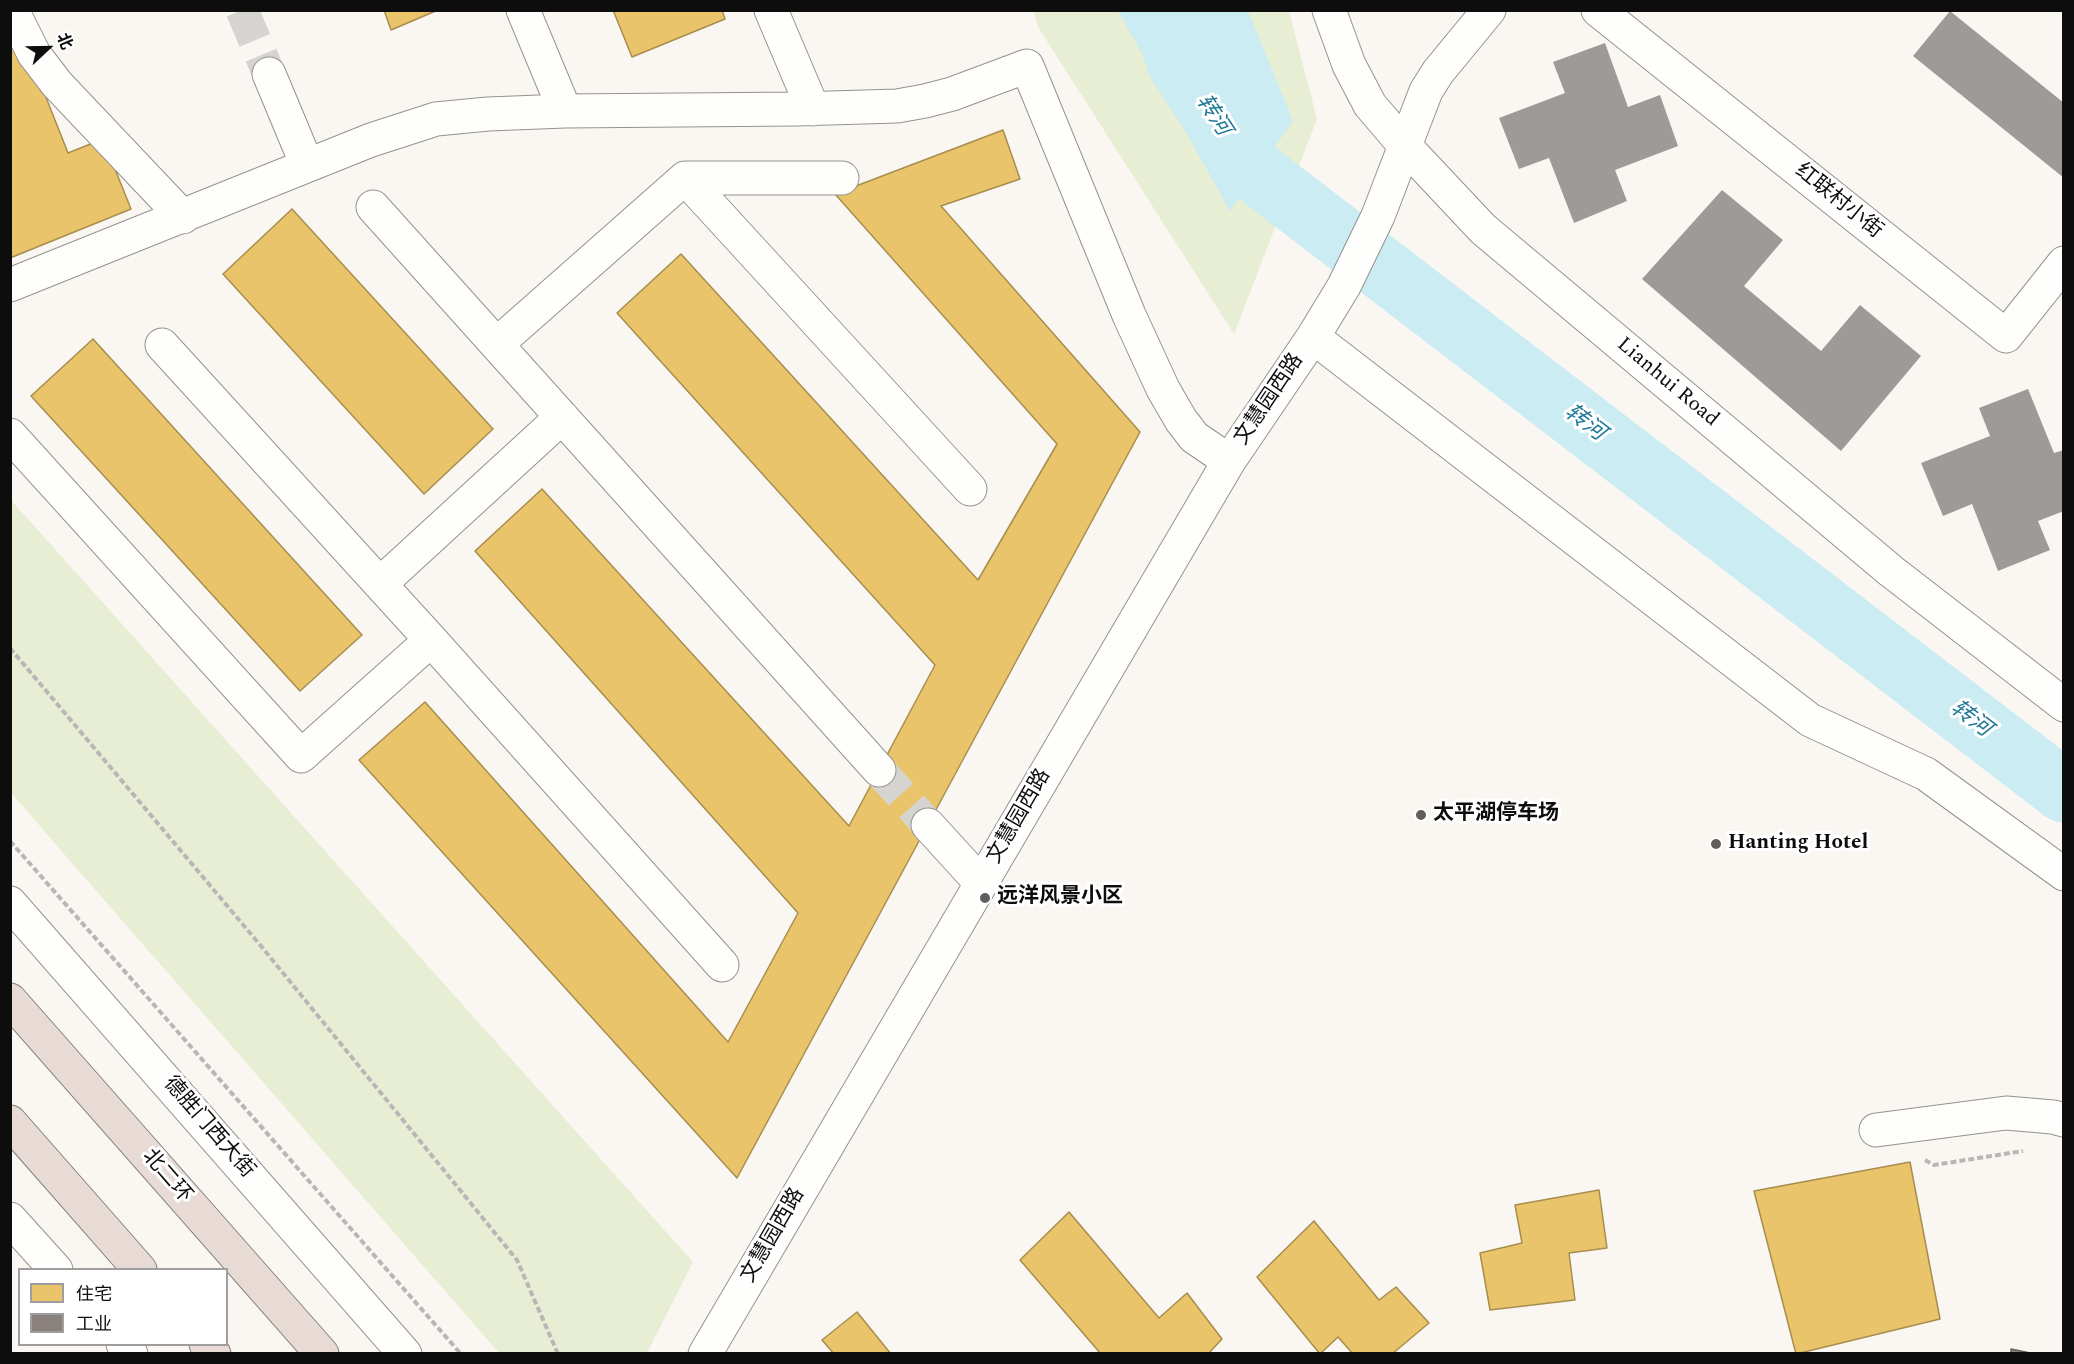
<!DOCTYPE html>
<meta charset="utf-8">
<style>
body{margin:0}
#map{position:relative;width:2074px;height:1364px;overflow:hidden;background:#faf7f2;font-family:Spectral,"Noto Sans SC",serif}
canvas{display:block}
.frame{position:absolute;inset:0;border:12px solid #0d0d0d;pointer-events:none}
.legend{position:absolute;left:18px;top:1268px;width:210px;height:78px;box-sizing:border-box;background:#fff;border:2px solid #9e9e9e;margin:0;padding:8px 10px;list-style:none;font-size:18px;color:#0d0d0d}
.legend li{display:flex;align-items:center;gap:12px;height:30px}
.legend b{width:30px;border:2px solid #9e9e9e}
.north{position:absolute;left:18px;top:18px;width:60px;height:60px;-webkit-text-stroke:4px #fff;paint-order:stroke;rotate:68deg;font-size:16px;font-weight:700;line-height:24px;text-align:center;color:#0d0d0d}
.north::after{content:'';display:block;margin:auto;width:21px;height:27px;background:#0d0d0d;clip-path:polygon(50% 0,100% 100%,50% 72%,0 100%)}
</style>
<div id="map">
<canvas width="2074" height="1364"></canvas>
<div class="frame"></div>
<ul class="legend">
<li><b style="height:16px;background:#e9c46a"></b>住宅</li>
<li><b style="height:16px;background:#8a817c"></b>工业</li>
</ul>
<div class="north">北</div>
</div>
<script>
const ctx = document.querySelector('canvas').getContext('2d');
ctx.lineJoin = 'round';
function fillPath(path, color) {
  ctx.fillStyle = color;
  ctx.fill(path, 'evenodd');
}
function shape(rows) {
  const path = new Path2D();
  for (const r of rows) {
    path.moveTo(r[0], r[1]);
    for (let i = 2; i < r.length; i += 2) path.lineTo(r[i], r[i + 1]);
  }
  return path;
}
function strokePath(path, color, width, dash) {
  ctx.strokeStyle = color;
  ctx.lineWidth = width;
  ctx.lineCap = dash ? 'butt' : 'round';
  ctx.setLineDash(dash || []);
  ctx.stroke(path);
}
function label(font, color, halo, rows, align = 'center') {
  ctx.font = font + ' Spectral,"Noto Sans SC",serif';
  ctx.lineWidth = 6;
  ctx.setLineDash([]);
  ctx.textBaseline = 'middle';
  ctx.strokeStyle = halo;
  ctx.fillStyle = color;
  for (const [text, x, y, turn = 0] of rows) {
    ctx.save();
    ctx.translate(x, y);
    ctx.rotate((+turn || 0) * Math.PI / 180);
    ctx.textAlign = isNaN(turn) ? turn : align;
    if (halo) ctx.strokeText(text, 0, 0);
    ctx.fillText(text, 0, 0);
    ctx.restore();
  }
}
fillPath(shape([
 [1033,11,1289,11,1317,119,1234,334,1038,27],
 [11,500,693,1262,647,1353,499,1353,11,793]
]), '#e8eed3');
fillPath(shape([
 [1118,11,1248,11,1293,121,1230,211]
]), '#caecf2');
const homes = shape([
 [384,10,438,10,391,30,384,10],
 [613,10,722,10,725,19,632,57,613,10],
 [10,33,34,67,68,153,103,139,131,209,10,258,10,33],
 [1003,130,1020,179,941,206,1140,432,737,1178,359,760,425,702,728,1042,798,913,475,551,542,489,849,826,935,665,617,313,681,254,978,580,1057,444,835,194,1003,130],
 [292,209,493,429,424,494,223,274,292,209],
 [93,339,362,635,300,691,31,396,93,339],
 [1910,1162,1940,1319,1796,1354,1754,1191,1910,1162],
 [1599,1190,1607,1248,1569,1253,1575,1300,1490,1310,1480,1253,1522,1243,1515,1205,1599,1190],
 [1069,1212,1159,1318,1187,1293,1222,1339,1208,1354,1101,1354,1020,1260,1069,1212],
 [1314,1221,1379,1300,1396,1287,1429,1323,1392,1354,1353,1354,1338,1337,1320,1354,1257,1277,1314,1221],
 [857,1312,891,1354,834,1354,822,1340,857,1312]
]);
fillPath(homes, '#e9c46a');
strokePath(homes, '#a78d4e', 1.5);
const industry = shape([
 [2011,1349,2035,1354,2011,1354,2011,1349]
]);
fillPath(industry, '#8a817c');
strokePath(industry, '#645e5b', 1.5);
strokePath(shape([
 [1161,10,1179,64,1244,163,2064,791]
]), '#caecf2', 63);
fillPath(shape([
 [1950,11,2064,103,2064,178,1913,56],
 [1605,43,1628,107,1660,95,1678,146,1615,170,1627,201,1574,223,1549,158,1519,169,1499,118,1565,93,1553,62],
 [1722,190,1783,240,1744,286,1821,351,1860,305,1921,356,1841,451,1642,279],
 [2028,389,2054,453,2064,450,2064,511,2038,521,2050,550,1998,571,1972,504,1943,516,1921,463,1990,436,1979,408]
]), '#9d9a98');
strokePath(shape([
 [242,10,269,74],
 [879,770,928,825]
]), '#d6d4d0', 33, [33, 16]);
const minor = shape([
 [12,10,34,54,57,84,183,217],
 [523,10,565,111],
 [771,10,813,109],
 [1329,10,1349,65,1370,105,1405,146,1483,229,1891,571,2064,705],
 [1598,10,2006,336,2064,263],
 [269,74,307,165],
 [685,178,970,489],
 [373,207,879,770],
 [10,285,371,140,436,119,488,114,565,111,797,109,897,106,925,101,952,94,1027,66,1129,315,1163,389,1181,420,1194,437,1229,461],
 [1313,337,1810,720,1926,774,2064,874],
 [497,344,685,178,842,178],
 [162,345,431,640,722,965],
 [10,435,301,756,431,640],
 [380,584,562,417],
 [928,825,981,883],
 [10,903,405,1354],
 [1876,1130,2006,1113,2053,1117,2064,1120],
 [10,1219,56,1270],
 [123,1344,131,1354],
 [705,1354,1229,461,1313,337,1344,286,1378,216,1426,91,1438,72,1489,10]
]);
const highway = shape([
 [10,1000,322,1354],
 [10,1122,140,1270],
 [206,1344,214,1354]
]);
strokePath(minor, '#949290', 35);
strokePath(highway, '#81807d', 35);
strokePath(shape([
 [10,648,261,946,517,1260,558,1354],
 [10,841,461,1354],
 [1925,1160,1934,1165,2023,1151]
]), '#b8b7b6', 4, [6, 3]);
strokePath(minor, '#fefefd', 33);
strokePath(highway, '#e8dbd6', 33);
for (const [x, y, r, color] of [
 [1421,815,6,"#605f5d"],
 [1716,844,6,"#605f5d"],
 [985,898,6,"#605f5d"]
]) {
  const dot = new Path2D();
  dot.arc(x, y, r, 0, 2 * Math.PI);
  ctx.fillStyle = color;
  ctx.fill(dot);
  strokePath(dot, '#fff', 2);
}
label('21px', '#0d0d0d', '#fff', [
 ["红联村小街",1838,202,39],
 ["Lianhui Road",1667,383,40],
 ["文慧园西路",1270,400,-56],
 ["文慧园西路",1020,817,-60],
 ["德胜门西大街",208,1128,49],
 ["北二环",166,1177,49],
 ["文慧园西路",774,1236,-60]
]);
label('bold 21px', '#0d0d0d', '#fff', [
 ["太平湖停车场",1433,815],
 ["Hanting Hotel",1728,844],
 ["远洋风景小区",997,898]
], 'left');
label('italic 22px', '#1f7896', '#fff', [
 ["转河",1212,116,57],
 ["转河",1584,424,37],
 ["转河",1970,720,37]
]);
</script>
